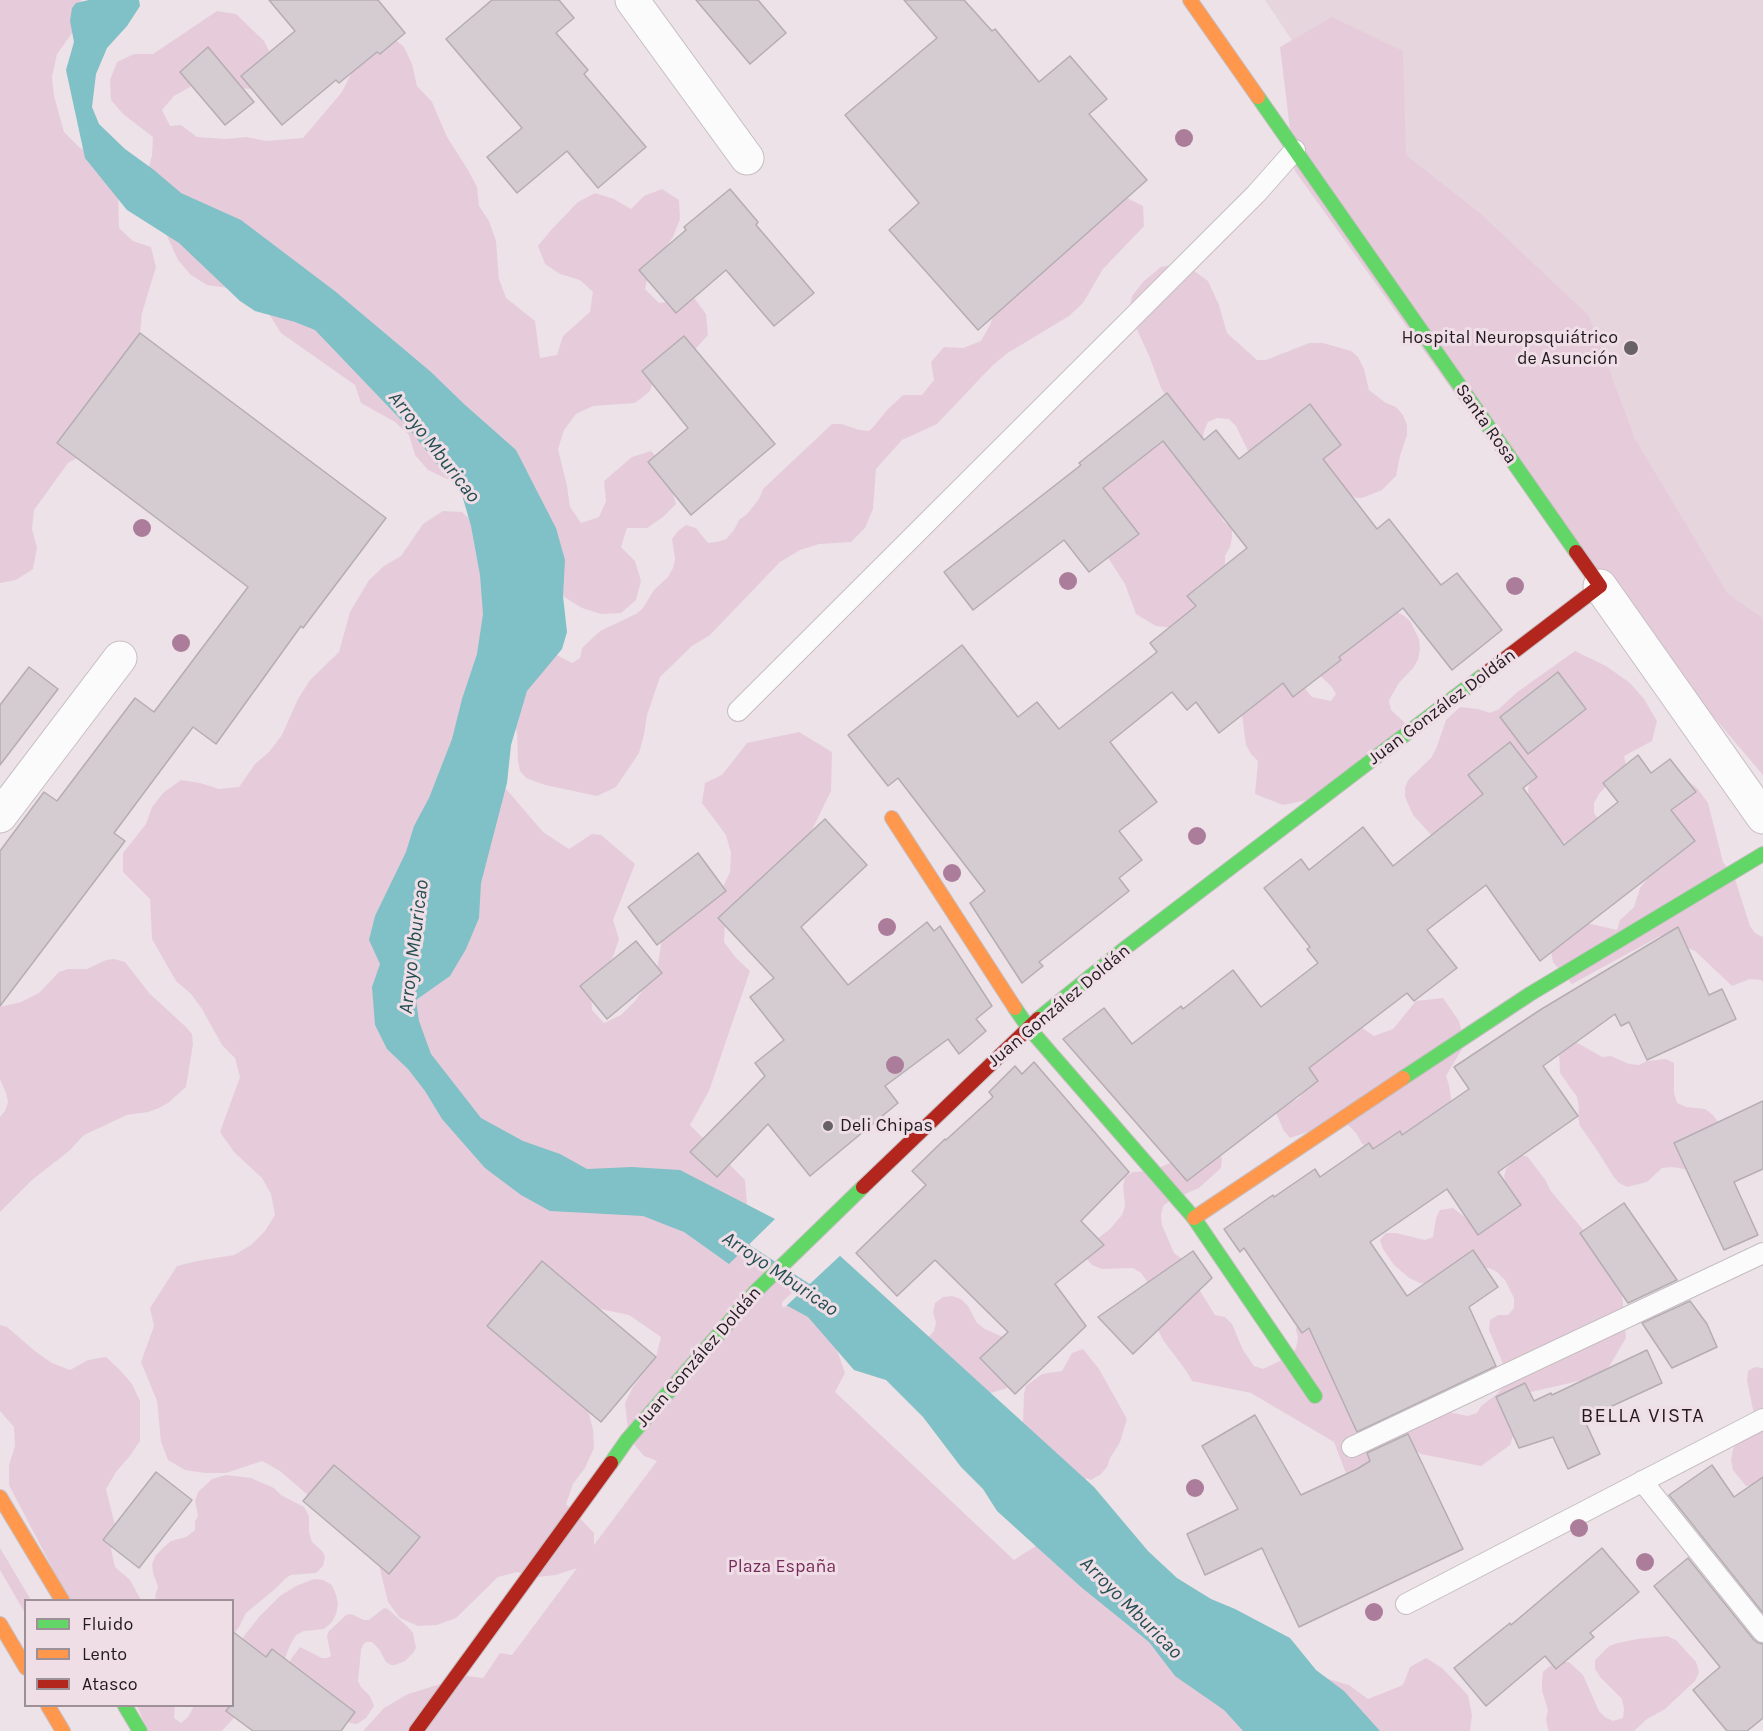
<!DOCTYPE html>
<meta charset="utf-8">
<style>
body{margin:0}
#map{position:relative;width:1763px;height:1731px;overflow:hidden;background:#ece2e7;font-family:Karla,sans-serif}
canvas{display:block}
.legend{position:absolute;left:24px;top:1599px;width:210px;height:108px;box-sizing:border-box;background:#f0dee7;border:2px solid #9d9097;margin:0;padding:8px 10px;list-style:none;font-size:18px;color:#211b1f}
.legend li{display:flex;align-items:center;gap:12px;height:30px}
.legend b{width:30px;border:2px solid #9d9097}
</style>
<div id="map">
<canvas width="1763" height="1731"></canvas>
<ul class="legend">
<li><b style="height:8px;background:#63d668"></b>Fluido</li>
<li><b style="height:8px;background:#ff974d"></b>Lento</li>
<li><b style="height:8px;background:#b3261e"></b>Atasco</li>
</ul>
</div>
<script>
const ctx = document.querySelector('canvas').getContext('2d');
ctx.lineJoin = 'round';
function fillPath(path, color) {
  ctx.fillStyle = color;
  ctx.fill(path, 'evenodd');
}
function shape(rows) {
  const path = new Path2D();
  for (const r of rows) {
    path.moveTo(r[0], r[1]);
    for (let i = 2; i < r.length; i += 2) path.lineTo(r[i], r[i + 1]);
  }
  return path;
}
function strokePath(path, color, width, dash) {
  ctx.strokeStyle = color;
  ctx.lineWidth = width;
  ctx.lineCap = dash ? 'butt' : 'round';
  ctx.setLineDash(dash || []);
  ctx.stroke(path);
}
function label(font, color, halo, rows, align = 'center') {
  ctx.font = font + ' Karla,sans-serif';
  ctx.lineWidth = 6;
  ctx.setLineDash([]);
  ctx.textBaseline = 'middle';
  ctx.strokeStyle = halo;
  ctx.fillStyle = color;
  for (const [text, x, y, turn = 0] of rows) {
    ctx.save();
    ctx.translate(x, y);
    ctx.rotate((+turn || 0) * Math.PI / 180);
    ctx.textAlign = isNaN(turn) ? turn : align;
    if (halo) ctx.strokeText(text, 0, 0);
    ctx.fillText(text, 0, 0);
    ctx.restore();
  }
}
fillPath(shape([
 [1265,0,1763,0,1763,697,1742,711]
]), '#e7d5de');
fillPath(shape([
 [0,0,81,0,80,22,57,54,52,77,54,96,64,132,79,147,96,158,118,189,119,228,133,241,151,247,156,267,142,313,140,333,128,350,105,442,68,463,34,510,32,529,37,548,33,569,16,580,0,583],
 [217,11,236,14,264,41,273,59,252,89,192,86,174,96,162,110,170,126,181,125,197,137,226,139,246,137,266,141,303,138,342,92,359,58,391,36,404,47,412,64,417,86,432,102,447,137,468,170,477,187,479,206,489,221,496,241,499,279,506,298,535,321,540,358,557,355,563,336,590,312,593,292,580,280,560,274,545,264,538,246,551,230,578,202,595,193,614,199,631,209,644,196,662,189,679,200,680,219,673,237,649,271,645,289,659,303,695,299,706,314,708,335,682,364,657,370,650,391,635,403,593,406,576,414,564,430,558,449,567,486,570,507,581,523,599,517,606,501,604,481,632,457,651,451,664,465,676,504,663,517,647,528,627,528,621,547,635,561,641,581,636,600,621,613,601,614,582,608,545,585,454,482,428,470,415,455,409,435,395,422,361,403,355,385,281,333,271,317,264,298,228,288,207,285,191,275,178,260,162,225,141,193,152,156,153,137,123,114,111,100,110,80,117,62,134,54,153,54],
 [1332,17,1403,51,1406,155,1482,215,1589,316,1635,439,1728,594,1763,618,1763,775,1541,514,1295,171,1280,47],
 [1125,197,1143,206,1144,226,1103,269,1083,303,1069,316,1006,354,991,367,937,424,902,440,876,469,873,509,865,528,851,542,819,544,800,550,780,562,710,635,692,646,660,677,647,715,644,735,639,753,616,787,597,796,545,785,526,778,520,771,518,761,517,732,511,724,547,650,572,663,580,658,582,648,600,631,636,614,643,608,654,590,668,577,673,568,675,559,672,539,678,531,686,525,696,528,708,543,717,542,726,539,734,530,739,520,747,514,759,499,763,489,832,424,842,424,859,430,869,431,875,425,887,410,903,395,922,395,934,380,931,362,944,347,963,348,981,341,990,325,996,307],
 [1171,265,1190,268,1208,281,1219,305,1227,333,1257,360,1266,360,1309,343,1323,343,1351,351,1358,357,1364,369,1369,390,1386,403,1396,407,1403,415,1407,425,1407,435,1400,456,1396,476,1382,490,1362,498,1357,498,1249,453,1236,426,1229,419,1217,418,1208,422,1204,431,1201,453,1218,492,1219,514,1224,522,1232,528,1232,537,1230,547,1225,556,1225,586,1176,628,1156,626,1136,614,1125,584,1103,550,1089,472,1172,406,1161,388,1150,358,1135,325,1130,306,1132,296,1144,281,1161,267],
 [443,511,462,512,476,525,501,783,543,832,569,849,592,834,601,835,635,864,613,920,619,939,613,957,591,991,592,1010,604,1023,621,1015,635,1001,657,970,663,933,721,891,730,872,731,853,726,835,702,803,705,783,722,775,747,743,799,732,832,752,831,791,809,836,793,848,725,923,724,942,736,958,750,971,709,1091,690,1125,745,1180,751,1255,780,1278,808,1306,832,1336,845,1373,835,1392,1014,1560,1078,1519,1269,1643,1305,1657,1315,1675,1349,1685,1368,1699,1403,1685,1410,1667,1426,1658,1442,1668,1468,1695,1472,1715,1470,1731,363,1731,384,1708,408,1694,467,1676,483,1678,500,1653,512,1655,577,1568,556,1575,537,1577,517,1572,498,1577,456,1618,437,1625,418,1626,400,1618,388,1602,379,1565,309,1496,280,1471,262,1461,226,1473,205,1473,185,1470,168,1460,161,1442,157,1401,141,1362,154,1326,150,1308,177,1266,197,1261,234,1255,251,1245,265,1231,275,1215,271,1194,262,1178,234,1152,220,1132,240,1077,235,1058,222,1045,202,1009,191,994,176,981,152,939,150,899,123,872,123,853,146,824,152,807,163,793,181,780,200,783,219,789,239,787,255,764,269,752,282,735,298,699,310,680,339,652,350,612,369,580,384,566,401,556,423,524],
 [541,1273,591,1307,629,1315,661,1337,656,1357,633,1387,625,1403,627,1422,631,1441,644,1456,657,1461,594,1545,594,1533,566,1504,573,1484,585,1468,594,1448,593,1429,588,1410,510,1299,522,1282],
 [1395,611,1403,615,1410,621,1419,639,1420,649,1418,660,1413,668,1399,683,1389,700,1391,710,1406,724,1317,798,1283,805,1255,794,1258,761,1251,754,1246,745,1242,715,1231,699,1288,667,1312,697,1331,701,1336,694,1331,686,1317,673],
 [1575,651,1606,666,1630,683,1644,699,1657,721,1652,741,1624,756,1626,765,1599,794,1594,803,1594,813,1605,829,1568,847,1566,843,1541,829,1529,800,1528,789,1532,770,1527,762,1518,758,1504,785,1434,838,1413,815,1405,797,1405,787,1409,779,1431,758,1436,749,1446,720,1460,707,1478,709,1490,713,1499,709,1516,693],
 [1680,781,1689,782,1697,788,1708,803,1723,862,1735,879,1750,926,1755,933,1763,937,1763,982,1761,980,1750,979,1732,986,1695,951,1660,936,1572,984,1553,962,1551,952,1587,923,1617,930,1620,920,1634,907,1640,888,1646,880,1652,873,1678,835,1672,807],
 [114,959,125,962,150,994,186,1027,192,1034,193,1044,186,1087,168,1103,159,1108,148,1112,127,1115,84,1135,69,1151,32,1180,0,1212,0,1117,5,1111,8,1102,6,1093,0,1079,0,1007,21,1002,39,993,59,972,68,969,87,969,106,960],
 [1443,998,1459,1021,1465,1044,1446,1076,1449,1085,1453,1110,1397,1152,1367,1149,1361,1142,1356,1133,1343,1120,1290,1138,1284,1131,1276,1113,1283,1106,1299,1098,1305,1090,1310,1062,1358,1025,1374,1036,1393,1029,1416,1001],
 [1576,1042,1602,1057,1611,1056,1629,1064,1639,1065,1647,1061,1666,1059,1674,1063,1674,1093,1677,1103,1686,1107,1705,1109,1713,1115,1719,1123,1690,1170,1672,1167,1662,1168,1647,1182,1627,1187,1619,1183,1613,1176,1597,1150,1580,1126,1578,1116,1579,1107,1577,1097,1560,1073,1559,1052,1566,1044],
 [1192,1142,1218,1151,1222,1159,1221,1168,1199,1188,1171,1200,1163,1206,1161,1215,1162,1225,1174,1253,1189,1264,1196,1271,1200,1291,1215,1315,1225,1317,1232,1324,1243,1350,1254,1366,1263,1369,1290,1356,1296,1348,1298,1338,1296,1329,1300,1320,1307,1313,1380,1409,1394,1422,1448,1412,1468,1416,1477,1413,1481,1406,1496,1395,1509,1380,1510,1370,1503,1364,1489,1330,1490,1320,1498,1315,1508,1315,1514,1308,1514,1298,1505,1280,1497,1272,1489,1268,1467,1268,1429,1284,1420,1283,1409,1278,1394,1265,1383,1249,1380,1240,1386,1233,1396,1233,1425,1240,1433,1237,1436,1218,1440,1210,1453,1208,1483,1231,1507,1188,1504,1177,1506,1169,1519,1154,1528,1157,1546,1181,1550,1190,1620,1274,1626,1338,1604,1375,1527,1393,1510,1445,1481,1466,1421,1454,1405,1444,1363,1518,1334,1442,1251,1393,1192,1381,1187,1372,1163,1340,1158,1330,1150,1290,1147,1281,1141,1273,1133,1268,1102,1269,1092,1265,1086,1258,1093,1242,1109,1230,1122,1215,1125,1206,1123,1186,1125,1177,1133,1172,1152,1171,1170,1163],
 [952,1296,961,1299,968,1306,977,1323,985,1329,1003,1337,1015,1383,1007,1388,977,1397,921,1345,934,1331,936,1322,933,1313,935,1303,943,1297],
 [0,1325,7,1327,36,1352,52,1363,70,1370,88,1360,106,1357,120,1370,132,1384,140,1401,140,1441,129,1457,116,1472,106,1489,116,1529,111,1549,115,1567,130,1580,141,1600,69,1600,9,1485,9,1465,15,1446,14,1427,0,1411],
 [1083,1349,1099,1369,1127,1419,1120,1442,1110,1458,1107,1467,1101,1474,1091,1480,1086,1478,1071,1503,1019,1431,1023,1423,1024,1394,1026,1386,1042,1374,1062,1371,1072,1353],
 [1755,1367,1763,1368,1763,1485,1746,1486,1733,1470,1731,1460,1733,1449,1755,1419,1747,1381,1748,1371],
 [226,1475,251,1478,274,1488,281,1495,304,1507,309,1516,309,1532,312,1542,323,1552,325,1557,323,1566,316,1573,291,1575,286,1578,275,1589,246,1613,239,1627,233,1635,232,1600,156,1600,155,1596,158,1587,153,1573,152,1564,156,1555,164,1547,171,1541,186,1537,195,1530,195,1521,198,1516,195,1501,198,1492,212,1479],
 [0,1548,31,1600,26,1600,25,1613,0,1570],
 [314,1579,323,1580,332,1585,336,1595,338,1604,336,1614,332,1622,324,1629,304,1631,296,1635,290,1645,283,1664,222,1731,148,1731,137,1706,175,1706,174,1718,181,1723,188,1717,194,1706,232,1706,233,1650,259,1617,280,1596,296,1586],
 [384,1608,388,1609,410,1629,413,1633,416,1648,413,1653,405,1661,395,1665,391,1665,386,1662,379,1649,372,1642,366,1642,363,1645,361,1650,358,1681,361,1687,370,1696,374,1706,366,1718,357,1724,350,1723,333,1706,286,1668,291,1659,300,1647,322,1658,327,1658,331,1656,327,1636,329,1631,346,1615,351,1614,364,1620,369,1620],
 [1667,1636,1676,1640,1696,1662,1699,1672,1695,1681,1665,1709,1647,1719,1634,1731,1549,1731,1548,1729,1546,1720,1548,1710,1542,1691,1542,1681,1543,1672,1550,1666,1560,1662,1569,1662,1583,1675,1599,1711,1605,1717,1613,1721,1623,1718,1624,1709,1622,1699,1601,1678,1595,1669,1595,1660,1609,1646,1618,1643,1637,1639]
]), '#e6ccda');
fillPath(shape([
 [89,0,139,0,140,6,127,26,107,48,96,74,92,107,99,124,125,149,154,170,181,193,241,220,336,292,431,372,464,404,516,450,540,497,556,528,565,560,563,596,567,632,562,649,527,691,511,745,507,783,481,883,479,918,466,949,450,976,416,1000,419,1021,431,1054,481,1118,523,1141,560,1154,587,1169,632,1167,680,1170,775,1219,729,1264,684,1232,643,1216,550,1211,521,1195,485,1168,442,1119,425,1091,408,1069,387,1049,375,1025,372,987,380,964,369,940,375,916,406,852,414,826,429,798,452,739,462,699,477,654,483,614,480,575,471,526,462,495,405,424,315,330,295,322,255,311,240,301,179,243,127,210,85,158,66,70,74,42,70,21,72,8,76,3],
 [838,1254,1094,1487,1148,1551,1177,1578,1211,1599,1235,1609,1290,1638,1316,1670,1344,1691,1380,1731,1243,1731,1224,1710,1175,1676,1149,1642,1081,1587,997,1511,983,1489,961,1467,923,1417,886,1380,854,1370,808,1317,784,1304]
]), '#80c0c7');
fillPath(shape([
 [839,1251,842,1254,784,1308,782,1306,782,1302,836,1252]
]), '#ece2e7');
strokePath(shape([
 [731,1240,817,1296]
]), '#80c0c7', 12);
const building = shape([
 [269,0,378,0,405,33,380,54,377,52,339,83,336,80,282,125,241,76,295,31,269,0],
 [492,0,559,0,574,18,556,33,588,70,584,74,646,147,598,188,567,151,517,193,487,157,522,128,446,39,492,0],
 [696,0,758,0,786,33,750,64,696,0],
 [904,0,964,0,992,31,995,29,1039,82,1070,56,1107,99,1089,114,1147,180,978,330,889,230,919,203,845,115,937,38,904,0],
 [208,47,254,102,225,125,180,72,208,47],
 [730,189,758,222,756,225,814,293,774,326,726,270,676,313,639,270,686,230,684,227,730,189],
 [140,333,386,518,303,628,301,626,216,744,193,727,114,833,125,841,0,1006,0,851,44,792,57,801,135,698,154,712,248,587,57,443,140,333],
 [684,336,775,444,691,515,648,462,688,428,642,371,684,336],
 [1167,393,1204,440,1216,430,1239,459,1310,404,1341,445,1323,459,1377,529,1389,519,1441,585,1457,573,1502,630,1452,670,1403,608,1339,657,1341,660,1293,697,1283,683,1219,733,1196,702,1187,710,1172,692,1110,742,1157,802,1119,831,1142,860,1119,878,1129,891,1039,962,1043,966,1022,983,970,903,985,891,898,778,888,786,848,735,962,645,1018,717,1037,702,1059,729,1157,652,1150,643,1196,606,1187,596,1247,548,1163,441,1103,488,1139,534,1089,572,1064,540,973,610,944,572,1081,465,1079,463,1167,393],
 [29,667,58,689,0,765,0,705,29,667],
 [1558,672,1586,709,1528,754,1500,717,1558,672],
 [1510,742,1537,777,1523,788,1564,845,1618,802,1603,783,1638,755,1651,773,1670,759,1696,792,1671,810,1695,841,1540,961,1486,885,1427,930,1457,968,1414,1001,1407,993,1309,1068,1318,1081,1187,1181,1063,1039,1104,1008,1132,1044,1181,1006,1183,1009,1233,970,1261,1007,1318,963,1307,949,1310,947,1264,888,1301,859,1309,870,1363,827,1393,866,1483,794,1468,775,1510,742],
 [825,819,867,865,801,927,848,985,927,922,934,931,940,926,992,1006,976,1019,986,1031,959,1054,948,1039,885,1086,898,1103,810,1176,768,1124,717,1177,690,1152,765,1076,755,1063,784,1040,750,997,774,978,718,918,825,819],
 [698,853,726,891,657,945,628,907,698,853],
 [1678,927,1709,995,1722,989,1736,1019,1647,1060,1629,1022,1621,1026,1615,1014,1543,1066,1578,1116,1498,1172,1521,1205,1478,1235,1447,1189,1370,1242,1407,1296,1473,1250,1498,1287,1469,1307,1496,1366,1357,1432,1309,1328,1302,1333,1244,1248,1240,1252,1224,1229,1273,1195,1274,1197,1315,1169,1320,1177,1369,1143,1373,1149,1400,1131,1402,1135,1469,1089,1454,1067,1540,1010,1678,927],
 [636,941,662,973,607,1019,580,986,636,941],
 [1034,1062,1129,1172,1081,1221,1104,1245,1055,1284,1086,1326,1015,1394,980,1358,1008,1332,935,1260,897,1296,856,1253,926,1185,912,1171,945,1139,946,1140,993,1097,989,1092,1015,1066,1022,1074,1034,1062],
 [1763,1101,1763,1169,1734,1182,1758,1235,1724,1250,1674,1143,1763,1101],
 [1624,1203,1677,1280,1628,1303,1580,1233,1624,1203],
 [1193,1251,1212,1278,1133,1354,1098,1317,1193,1251],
 [542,1261,656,1357,601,1422,487,1326,542,1261],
 [1690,1301,1707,1324,1717,1347,1672,1368,1642,1323,1690,1301],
 [1647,1350,1662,1383,1584,1419,1600,1454,1568,1469,1553,1437,1519,1448,1496,1397,1525,1383,1534,1401,1551,1393,1552,1395,1647,1350],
 [1255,1415,1301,1495,1357,1469,1370,1461,1367,1453,1408,1434,1463,1549,1299,1627,1262,1548,1205,1575,1187,1534,1238,1509,1202,1446,1255,1415],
 [334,1465,420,1537,389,1574,303,1501,334,1465],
 [1712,1465,1734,1497,1763,1477,1763,1613,1669,1495,1712,1465],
 [156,1472,192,1500,139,1568,103,1540,156,1472],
 [1602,1548,1639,1592,1590,1633,1594,1637,1556,1669,1545,1656,1486,1706,1454,1668,1510,1623,1511,1625,1602,1548],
 [1688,1558,1754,1640,1758,1643,1763,1644,1763,1718,1747,1731,1727,1731,1693,1690,1720,1667,1654,1586,1688,1558],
 [232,1631,266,1657,272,1649,355,1712,341,1731,253,1731,226,1711,230,1706,232,1706,232,1631]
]);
fillPath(building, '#d4ccd0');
strokePath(building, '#b5adb1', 1.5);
const lane = shape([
 [738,711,1256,194,1295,150],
 [1352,1447,1763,1253],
 [1642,1481,1763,1632],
 [1406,1604,1763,1419]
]);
const street = shape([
 [632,0,747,158],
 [1600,586,1763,817],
 [0,816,120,658]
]);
const fast = shape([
 [1258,97,1576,552],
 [1015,1008,1028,1027,1194,1218,1315,1396],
 [1038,1019,1128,946,1486,673],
 [1403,1078,1530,994,1763,854],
 [611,1463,627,1440,755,1292,863,1187],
 [125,1706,140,1731]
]);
const slow = shape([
 [1190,0,1258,97],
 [892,818,1015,1008],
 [1194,1218,1403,1078],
 [0,1497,62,1600],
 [0,1624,26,1668],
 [48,1706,63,1731]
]);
const jam = shape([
 [1486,673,1600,586,1576,552],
 [863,1187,1038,1019],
 [416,1731,611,1463]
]);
strokePath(lane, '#c6bec2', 22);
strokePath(street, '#c6bec2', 35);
strokePath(fast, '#c6bec2', 16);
strokePath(slow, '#c6bec2', 16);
strokePath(jam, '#c6bec2', 16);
strokePath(lane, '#fcfbfb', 20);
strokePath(street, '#fcfbfb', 33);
strokePath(fast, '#63d668', 14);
strokePath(slow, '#ff974d', 14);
strokePath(jam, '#b3261e', 14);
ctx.fillStyle = '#ac7d9a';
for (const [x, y] of [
 [1184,138],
 [142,528],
 [1068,581],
 [1515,586],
 [181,643],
 [1197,836],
 [952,873],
 [887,927],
 [895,1065],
 [1195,1488],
 [1579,1528],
 [1645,1562],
 [1374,1612]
]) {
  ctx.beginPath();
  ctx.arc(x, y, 9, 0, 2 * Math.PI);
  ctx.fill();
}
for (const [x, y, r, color] of [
 [1631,348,8,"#686165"],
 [828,1126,6,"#686165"]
]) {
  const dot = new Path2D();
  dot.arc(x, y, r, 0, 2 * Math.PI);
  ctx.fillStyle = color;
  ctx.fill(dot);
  strokePath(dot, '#f0dee7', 2);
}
label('18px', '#211b1f', '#f0dee7', [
 ["Hospital Neuropsquiátrico",1618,338],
 ["de Asunción",1618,359],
 ["Deli Chipas",840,1126,"left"]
], 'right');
label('18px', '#211b1f', '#f0dee7', [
 ["Santa Rosa",1486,424,55],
 ["Juan González Doldán",1442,707,-37],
 ["Juan González Doldán",1059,1006,-40],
 ["Juan González Doldán",699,1357,-49]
]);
label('18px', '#772b5b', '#f0dee7', [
 ["Plaza España",782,1567]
]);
label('italic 20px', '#234f52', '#f0dee7', [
 ["Arroyo Mburicao",434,447,52],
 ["Arroyo Mburicao",414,947,-83],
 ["Arroyo Mburicao",780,1274,34],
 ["Arroyo Mburicao",1131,1608,45]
]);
ctx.letterSpacing = '1.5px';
label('20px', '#211b1f', '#f0dee7', [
 ["BELLA VISTA",1643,1416]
]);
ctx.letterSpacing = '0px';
</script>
